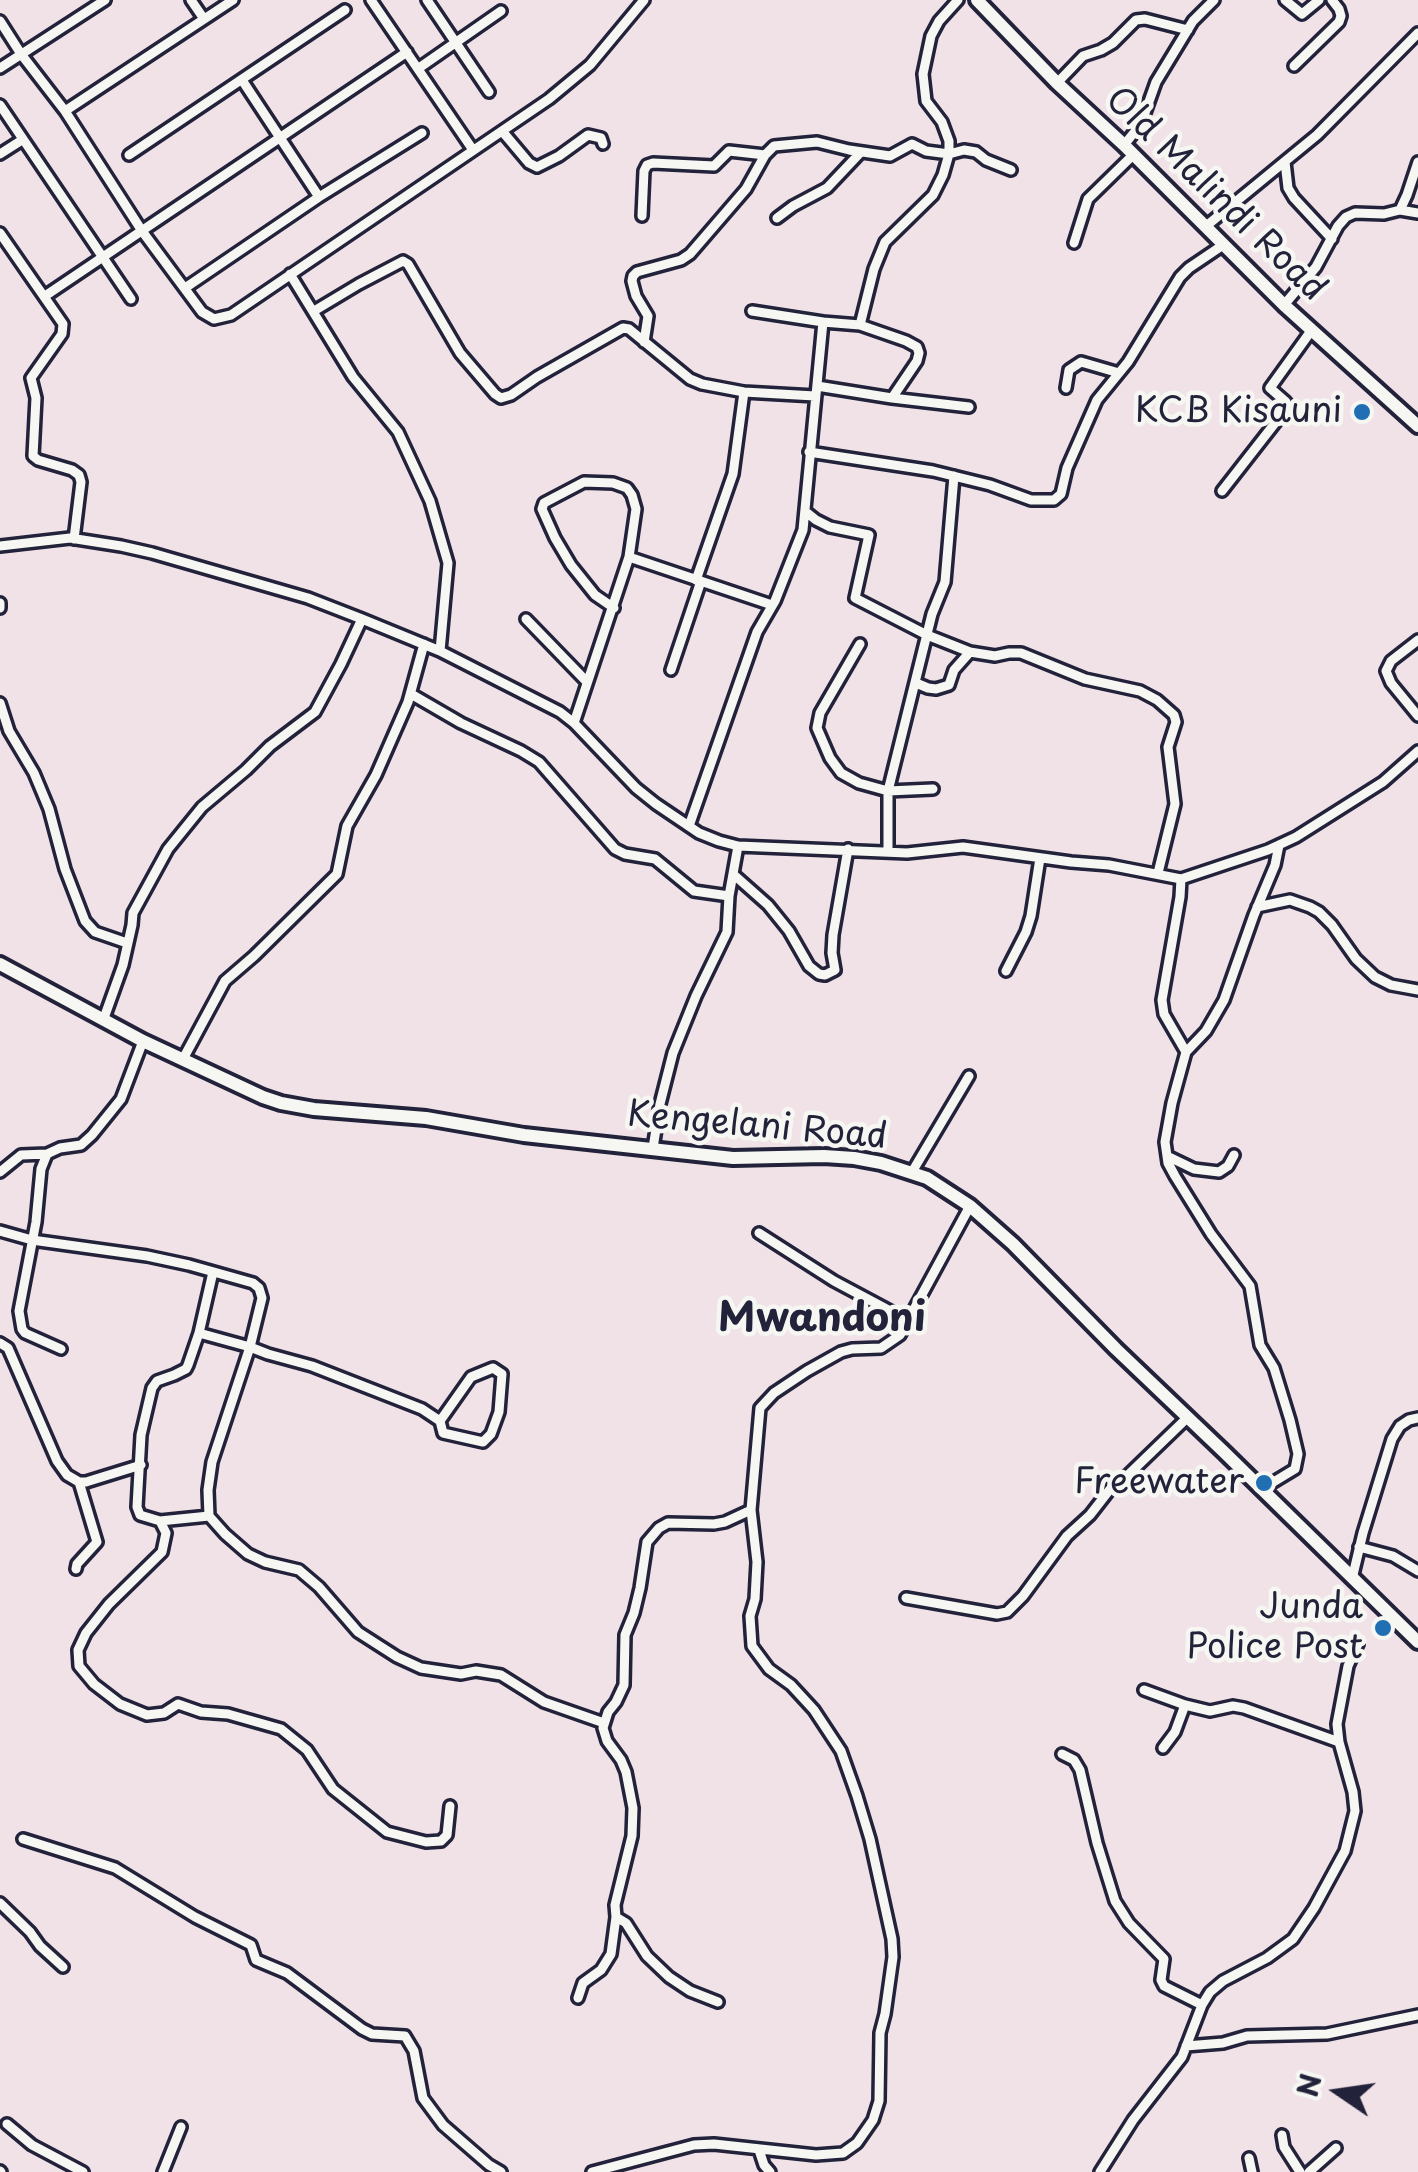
<!DOCTYPE html>
<style>
body{margin:0}
#map{position:relative;width:1418px;height:2172px;overflow:hidden;background:#f1e2e8;font-family:"Playpen Sans",sans-serif}
canvas{display:block}
.north{position:absolute;left:1288px;top:2042px;width:100px;height:100px;-webkit-text-stroke:8px #f6f6f2;paint-order:stroke;rotate:283deg;font-size:28px;font-weight:700;line-height:40px;text-align:center;color:#22223b}
.north::after{content:'';display:block;margin:auto;width:35px;height:45px;background:#22223b;clip-path:polygon(50% 0,100% 100%,50% 72%,0 100%)}
</style>
<div id="map">
<canvas width="1418" height="2172"></canvas>
<div class="north">N</div>
</div>
<script>
const ctx = document.querySelector('canvas').getContext('2d');
ctx.lineJoin = 'round';
function shape(rows) {
  const path = new Path2D();
  for (const r of rows) {
    path.moveTo(r[0], r[1]);
    for (let i = 2; i < r.length; i += 2) path.lineTo(r[i], r[i + 1]);
  }
  return path;
}
function strokePath(path, color, width, dash) {
  ctx.strokeStyle = color;
  ctx.lineWidth = width;
  ctx.lineCap = dash ? 'butt' : 'round';
  ctx.setLineDash(dash || []);
  ctx.stroke(path);
}
function label(font, color, halo, rows, align = 'center') {
  ctx.font = font + ' "Playpen Sans",sans-serif';
  ctx.lineWidth = 9;
  ctx.setLineDash([]);
  ctx.textBaseline = 'middle';
  ctx.strokeStyle = halo;
  ctx.fillStyle = color;
  for (const [text, x, y, turn = 0] of rows) {
    ctx.save();
    ctx.translate(x, y);
    ctx.rotate((+turn || 0) * Math.PI / 180);
    ctx.textAlign = isNaN(turn) ? turn : align;
    if (halo) ctx.strokeText(text, 0, 0);
    ctx.fillText(text, 0, 0);
    ctx.restore();
  }
}
const street = shape([
 [191,0,204,19],
 [371,0,473,150],
 [427,0,489,92],
 [1285,0,1302,14,1319,0],
 [0,21,21,54,65,111,142,231,202,312,214,319,231,315,549,99,590,65,644,0],
 [1294,66,1339,22,1341,16,1339,9,1332,0],
 [0,68,105,0],
 [419,68,501,11],
 [242,80,319,197],
 [1057,83,1083,56,1101,50,1113,43,1136,20,1145,19,1188,30],
 [0,105,131,299],
 [65,111,233,0],
 [502,131,529,163,537,167,559,156,588,135,601,138,603,144],
 [1124,145,1141,124,1156,82,1193,21,1214,0],
 [0,154,22,140],
 [129,155,345,10],
 [1285,162,1288,188,1294,198,1332,239],
 [1400,210,1418,213],
 [642,216,644,171,647,165,653,163,714,166,729,151,765,155],
 [777,218,793,206,827,188,861,152],
 [1205,227,1317,135,1418,33],
 [0,233,63,324,62,334,31,378,36,398,33,456,38,460,72,470,79,475,81,482,74,539],
 [1074,243,1088,199,1133,155],
 [290,274,353,377,398,432,430,501,448,563,440,651],
 [185,288,319,197,422,133],
 [45,296,407,52],
 [1284,305,1316,267,1338,226,1346,217,1355,213,1384,214,1400,210,1407,195,1418,162],
 [314,311,359,284,403,261,408,264,460,353,495,394,501,398,511,395,537,377,623,328,629,329,690,379,702,384,744,392,815,396],
 [752,311,823,322],
 [860,325,874,269,885,242,933,195,943,175,949,154,949,141,942,122,926,101,923,74,931,36,939,21,958,0],
 [644,342,648,316,636,296,632,281,633,276,637,272,681,260,690,254,746,189,765,155,774,146,817,142,849,150,890,156,912,144,926,151,949,154,964,150,976,152,986,160,1011,170],
 [817,386,892,398,969,407],
 [1066,388,1069,370,1081,362,1119,373],
 [809,452,933,471,990,485,1031,500,1054,500,1061,494,1067,468,1097,400,1128,362,1180,277,1189,268,1223,245],
 [1222,491,1286,409,1286,402,1270,388,1311,331],
 [806,512,816,520,830,527,869,535,855,598,927,635,970,652,995,656,1009,653,1021,653,1085,679,1140,691,1157,700,1174,715,1176,722,1168,747,1175,804,1158,873],
 [0,546,70,538,121,546,152,553,308,598,362,619,440,651,560,712,574,723,636,788,656,804,699,833,719,841,738,846,907,853,963,847,1071,862,1109,865,1181,879,1268,850,1296,837,1383,782,1418,751],
 [696,580,733,474,744,392],
 [0,603,0,608],
 [614,608,595,595,571,565,555,538,542,509,544,503,584,482,613,483,627,488,632,495,636,509,629,557],
 [526,619,587,682],
 [1418,640,1391,661,1386,671,1391,683,1418,716],
 [860,644,820,713,817,728,830,758,841,773,859,783,888,791,888,852],
 [671,670,701,581],
 [916,683,928,688,936,689,949,685,954,670,970,652],
 [411,694,461,723,521,751,539,762,615,849,625,854,655,859,694,891,729,896],
 [0,703,9,731,34,773,49,809,65,869,85,921,95,932,127,943],
 [574,723,629,557,772,605],
 [933,789,888,791,932,614,945,582,954,476],
 [689,826,757,632,775,601,803,530,823,322,860,325,906,341,917,347,919,353,917,361,892,398],
 [733,874,768,905,789,931,809,966,819,974,825,975,835,970,832,953,833,935,848,849],
 [1181,879,1180,897,1162,1000,1164,1014,1186,1052],
 [1257,907,1290,900,1310,907,1319,912,1332,925,1356,959,1375,977,1391,985,1418,990],
 [1006,971,1026,932,1031,916,1040,858],
 [104,1018,123,965,132,925,133,913,168,849,202,807,246,770,270,746,315,712,341,664,362,619],
 [183,1059,225,981,254,956,337,874,347,826,376,775,408,702,424,644],
 [653,1148,660,1104,673,1053,696,996,727,932,729,896,738,846],
 [1167,1156,1194,1169,1219,1172,1228,1166,1234,1155],
 [0,1172,21,1155,47,1154],
 [912,1172,969,1076],
 [0,1231,32,1240,147,1256,189,1265,253,1283,259,1288,262,1298,250,1347,199,1333],
 [759,1233,834,1281,909,1321],
 [0,1343,8,1348,57,1461,67,1475,79,1482,86,1482,141,1465],
 [61,1349,25,1333,22,1329,19,1311,36,1222,41,1169,47,1154,60,1148,81,1145,92,1135,121,1099,143,1041],
 [440,1421,471,1377,493,1368,502,1374,499,1412,491,1434,483,1442,443,1433,440,1421,422,1409,312,1366,268,1354,250,1347,212,1462,208,1490,209,1516,225,1534,248,1554,265,1562,299,1570,319,1587,358,1632,397,1657,421,1668,461,1674,476,1671,501,1675,544,1702,604,1723],
 [1262,1489,1295,1469,1298,1454,1290,1420,1274,1368,1260,1345,1250,1286,1211,1234,1175,1176,1168,1163,1165,1142,1172,1103,1186,1052,1206,1031,1224,1000,1254,915,1275,865,1279,845],
 [209,1516,160,1521,140,1515,137,1507,141,1435,152,1388,157,1381,174,1375,186,1369,188,1365,199,1333,213,1272],
 [160,1521,166,1533,162,1552,109,1604,86,1633,78,1650,79,1666,94,1684,120,1704,147,1715,164,1713,178,1704,201,1712,228,1714,281,1729,307,1750,333,1789,387,1832,426,1842,441,1841,447,1835,450,1806],
 [1359,1547,1393,1556,1418,1571],
 [76,1569,77,1564,97,1542,79,1482],
 [1352,1579,1363,1533,1392,1439,1400,1426,1409,1420,1418,1418],
 [906,1598,997,1614,1007,1612,1023,1596,1067,1536,1090,1515,1111,1488,1129,1474,1187,1418],
 [1144,1690,1185,1705,1210,1711,1233,1706,1244,1708,1339,1742],
 [1163,1748,1175,1732,1185,1705],
 [1062,1754,1074,1760,1080,1770,1097,1843,1115,1901,1129,1923,1164,1959,1161,1980,1164,1986,1202,2005],
 [23,1839,115,1868,195,1917,251,1945,256,1960,287,1973,362,2029,372,2034,405,2036,414,2051,423,2098,443,2125,489,2165,501,2172],
 [0,1903,30,1932,40,1946,63,1967],
 [616,1917,626,1923,647,1956,669,1977,690,1991,718,2002],
 [578,1998,583,1983,601,1970,611,1954,616,1917,615,1905,632,1836,633,1808,626,1772,621,1760,607,1741,603,1728,608,1712,616,1702,624,1685,625,1635,634,1613,640,1588,647,1542,659,1528,668,1523,714,1524,725,1522,751,1510],
 [1186,2046,1223,2043,1247,2036,1327,2034,1418,2015],
 [7,2124,32,2145,83,2172],
 [1282,2135,1284,2147,1300,2172],
 [759,2150,764,2165,770,2172],
 [1249,2158,1252,2172],
 [0,2171,1,2172],
 [163,2172,181,2127],
 [592,2172,694,2145,714,2144,816,2155,843,2153,857,2143,873,2120,879,2101,880,2033,885,2014,893,1957,892,1939,870,1839,857,1796,841,1751,814,1710,791,1685,769,1669,752,1646,750,1616,755,1599,757,1562,751,1510,760,1408,774,1393,807,1371,841,1352,852,1349,881,1348,900,1335,970,1206],
 [1100,2172,1133,2120,1182,2057,1202,2005,1210,1992,1223,1981,1267,1958,1293,1939,1314,1908,1345,1851,1355,1811,1353,1792,1339,1742,1337,1724,1348,1666,1358,1644],
 [1309,2172,1336,2148]
]);
const secondary = shape([
 [977,0,1057,83,1124,145,1284,305,1418,426],
 [0,964,143,1041,263,1097,281,1103,314,1109,426,1118,524,1135,733,1158,824,1156,854,1158,881,1163,927,1178,970,1206,1013,1244,1116,1349,1224,1452,1418,1642]
]);
strokePath(street, '#22223b', 16);
strokePath(secondary, '#22223b', 20);
strokePath(street, '#f6f6f2', 9);
strokePath(secondary, '#f6f6f2', 12);
for (const [x, y, r, color] of [
 [1362,412,10,"#1f6fb2"],
 [1264,1483,10,"#1f6fb2"],
 [1383,1628,10,"#1f6fb2"]
]) {
  const dot = new Path2D();
  dot.arc(x, y, r, 0, 2 * Math.PI);
  ctx.fillStyle = color;
  ctx.fill(dot);
  strokePath(dot, '#f6f6f2', 4);
}
label('35px', '#22223b', '#f6f6f2', [
 ["Old Malindi Road",1215,195,44],
 ["Kengelani Road",757,1127,5]
]);
label('35px', '#22223b', '#f6f6f2', [
 ["KCB Kisauni",1342,412],
 ["Freewater",1244,1483],
 ["Junda",1363,1608],
 ["Police Post",1363,1648]
], 'right');
label('bold 40px', '#22223b', '#f6f6f2', [
 ["Mwandoni",822,1320]
]);
</script>
